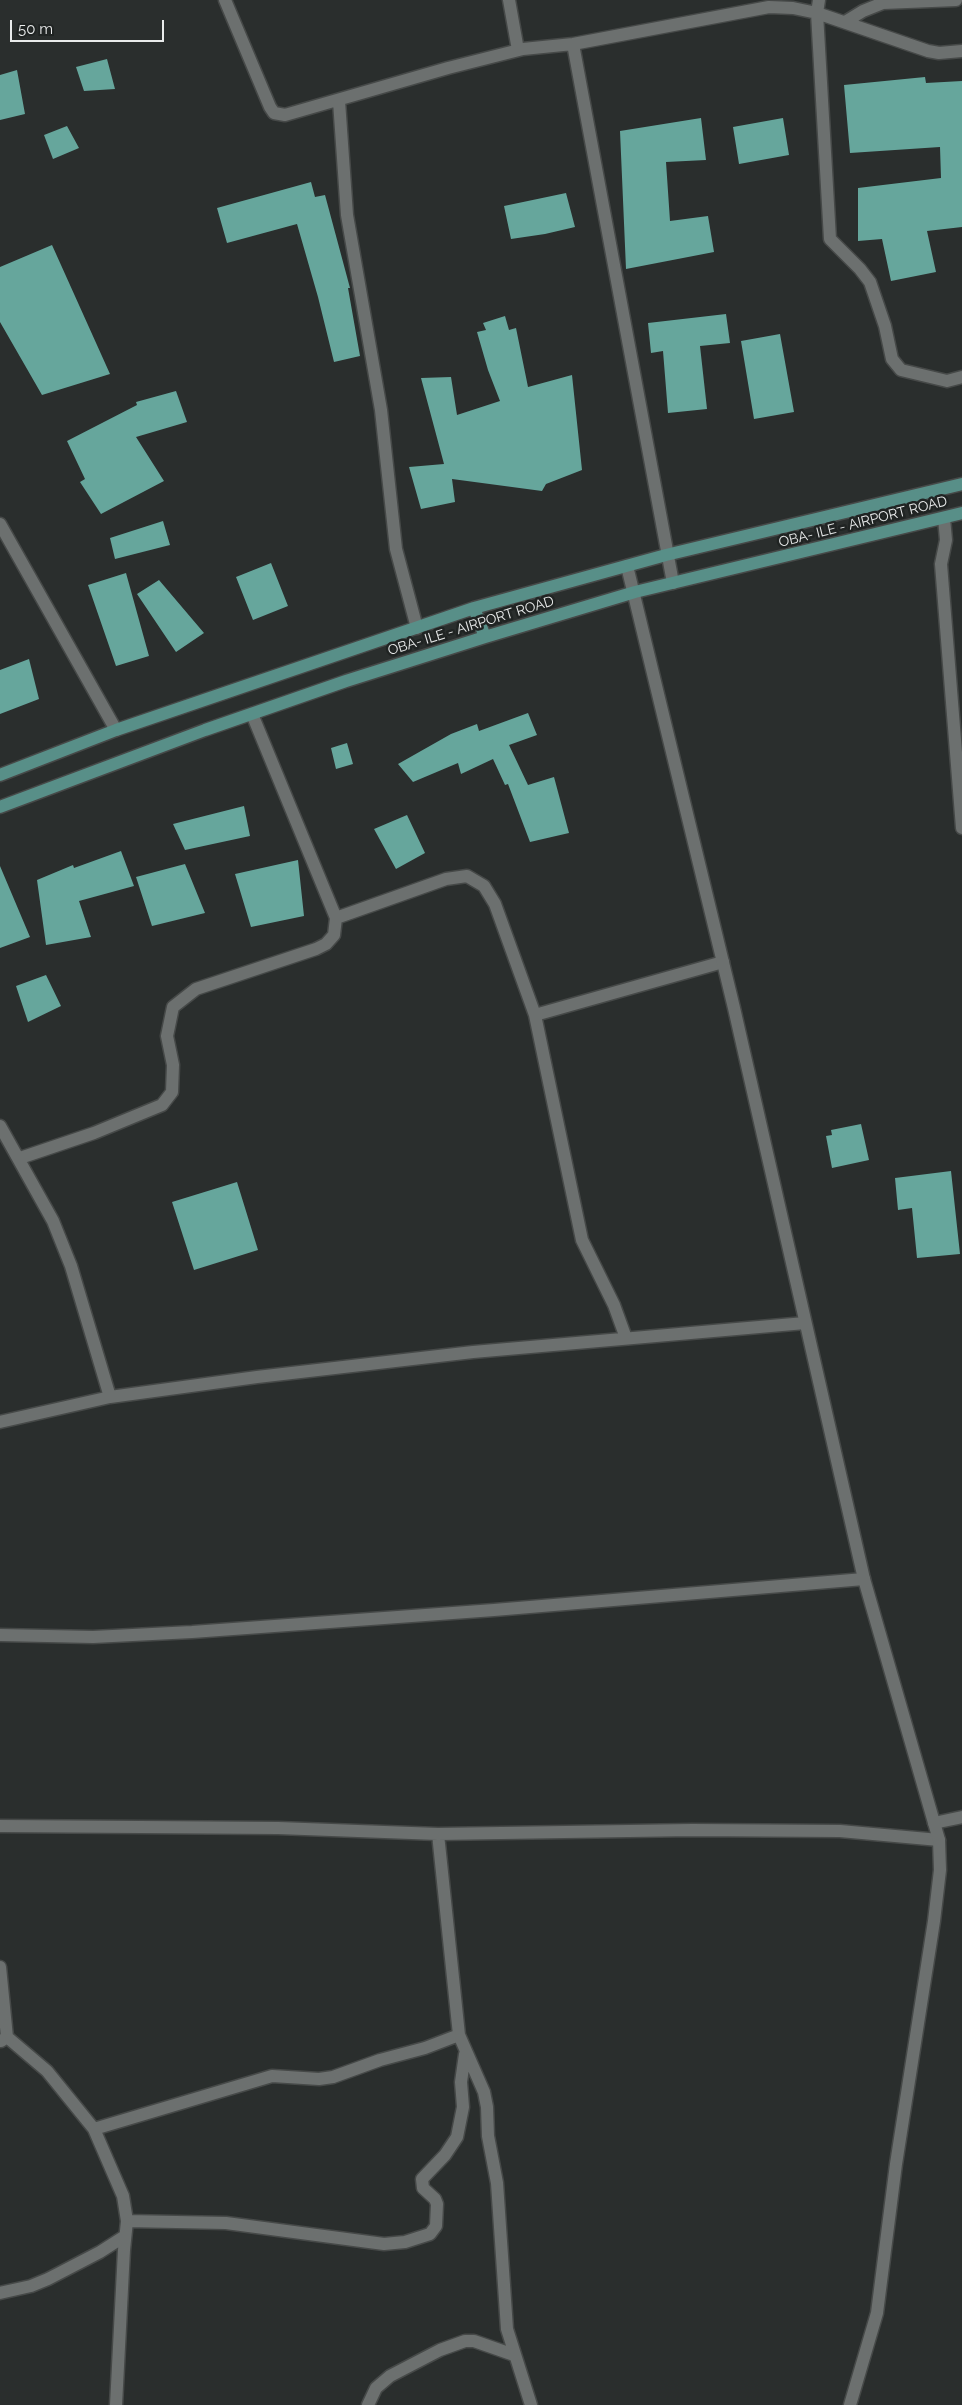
<!DOCTYPE html>
<style>
body{margin:0}
#map{position:relative;width:962px;height:2405px;overflow:hidden;background:#2a2e2d;font-family:Raleway,sans-serif}
canvas{display:block}
.scale{position:absolute;left:10px;top:20px;width:154px;height:22px;box-sizing:border-box;border:2px solid #e9ebeb;border-top:0;padding-left:6px;font-size:15px;line-height:18px;white-space:nowrap;color:#e9ebeb;-webkit-text-stroke:4px #202423;paint-order:stroke}
</style>
<div id="map">
<canvas width="962" height="2405"></canvas>
<div class="scale">50 m</div>
</div>
<script>
const ctx = document.querySelector('canvas').getContext('2d');
ctx.lineJoin = 'round';
function fillPath(path, color) {
  ctx.fillStyle = color;
  ctx.fill(path, 'evenodd');
}
function shape(rows) {
  const path = new Path2D();
  for (const r of rows) {
    path.moveTo(r[0], r[1]);
    for (let i = 2; i < r.length; i += 2) path.lineTo(r[i], r[i + 1]);
  }
  return path;
}
function strokePath(path, color, width, dash) {
  ctx.strokeStyle = color;
  ctx.lineWidth = width;
  ctx.lineCap = dash ? 'butt' : 'round';
  ctx.setLineDash(dash || []);
  ctx.stroke(path);
}
function label(font, color, halo, rows, align = 'center') {
  ctx.font = font + ' Raleway,sans-serif';
  ctx.lineWidth = 5;
  ctx.setLineDash([]);
  ctx.textBaseline = 'middle';
  ctx.strokeStyle = halo;
  ctx.fillStyle = color;
  for (const [text, x, y, turn = 0] of rows) {
    ctx.save();
    ctx.translate(x, y);
    ctx.rotate((+turn || 0) * Math.PI / 180);
    ctx.textAlign = isNaN(turn) ? turn : align;
    if (halo) ctx.strokeText(text, 0, 0);
    ctx.fillText(text, 0, 0);
    ctx.restore();
  }
}
fillPath(shape([
 [107,59,115,89,84,91,76,67],
 [17,70,25,114,0,120,0,75],
 [925,77,926,83,962,81,962,227,927,231,936,272,891,281,882,239,858,241,858,188,941,178,940,147,850,153,844,85],
 [701,118,706,160,666,162,670,221,708,216,714,252,626,269,620,131],
 [783,118,789,155,739,164,733,127],
 [67,126,79,148,53,159,44,135],
 [311,182,315,197,325,195,350,288,348,288,360,356,334,362,318,297,297,224,227,243,217,208],
 [566,193,575,227,545,234,511,239,504,206],
 [52,245,110,374,42,395,0,322,0,267],
 [726,314,730,343,700,346,707,409,668,413,663,351,651,353,648,323],
 [505,316,509,330,516,328,528,387,572,375,582,470,546,484,542,491,452,479,455,502,421,509,409,467,444,464,421,378,451,377,457,415,500,401,488,370,477,332,486,330,483,323],
 [780,334,794,412,754,419,741,341],
 [176,391,187,422,136,437,164,481,101,514,80,482,85,479,67,441,137,405,136,402],
 [163,521,170,545,115,559,110,538],
 [271,563,288,606,253,620,236,577],
 [126,573,149,656,116,666,88,585],
 [159,580,204,633,176,652,137,594],
 [29,659,39,699,0,714,0,670],
 [528,713,537,735,509,745,528,785,554,777,569,833,530,842,508,784,505,785,493,759,461,774,458,763,413,782,398,764,451,734,477,724,479,731],
 [347,743,353,764,336,769,331,748],
 [244,806,250,836,185,850,173,824],
 [407,815,425,853,396,869,374,829],
 [121,851,134,886,79,901,91,937,46,945,37,880,73,865,74,868],
 [298,860,304,916,251,927,235,874],
 [185,864,205,913,152,926,136,877],
 [0,866,30,937,0,948],
 [46,975,61,1006,28,1022,16,986],
 [861,1124,869,1160,832,1168,826,1136,832,1135,831,1130],
 [951,1171,960,1254,917,1258,912,1208,898,1210,895,1178],
 [237,1182,258,1250,194,1270,172,1202]
]), '#66a69c');
const minor = shape([
 [225,0,270,107,274,113,285,115,448,68,523,49,573,44,769,7,793,8,817,13,928,51,939,53,962,51],
 [509,0,518,50],
 [819,0,817,13,830,239,860,269,870,282,885,326,892,359,901,370,947,381,962,377],
 [845,22,863,11,883,3,956,0],
 [573,44,673,583],
 [339,101,347,215,381,410,396,549,417,628],
 [944,518,946,540,941,564,962,828],
 [0,524,116,730],
 [336,918,446,879,467,876,484,886,495,904,535,1015,582,1240,614,1305,626,1338],
 [535,1015,723,962],
 [0,1126,53,1221,71,1266,110,1397],
 [20,1158,94,1133,162,1105,172,1092,173,1065,167,1036,173,1007,196,989,316,949,326,944,334,935,336,918,252,714],
 [0,1422,110,1397,257,1377,473,1352,805,1323],
 [0,1635,93,1637,192,1632,494,1610,864,1579],
 [934,1823,962,1817],
 [0,1826,278,1828,438,1834,692,1830,840,1831,939,1840],
 [438,1834,459,2035,484,2092,487,2107,488,2136,497,2183,507,2329,531,2405],
 [0,1967,7,2037,1,2041],
 [7,2037,47,2071,94,2129,123,2196,127,2221,124,2250,116,2405],
 [94,2129,272,2076,319,2079,333,2077,380,2060,425,2048,459,2035],
 [127,2221,226,2223,384,2244,405,2242,430,2234,436,2226,437,2204,435,2199,423,2188,422,2179,445,2155,457,2137,463,2107,461,2082,465,2054],
 [0,2293,31,2286,48,2279,100,2252,125,2236],
 [368,2405,376,2388,390,2376,440,2350,465,2341,474,2341,514,2355]
]);
const tertiary = shape([
 [627,566,734,1008,864,1579,939,1840,940,1870,934,1921,896,2164,877,2313,850,2405]
]);
const secondary = shape([
 [474,608,485,637],
 [0,775,116,730,474,608,666,555,962,484],
 [0,807,205,730,346,681,485,637,635,592,962,513]
]);
strokePath(minor, '#464948', 15);
strokePath(tertiary, '#464948', 15);
strokePath(secondary, '#464948', 15);
strokePath(minor, '#6c706f', 12);
strokePath(tertiary, '#6c706f', 12);
strokePath(secondary, '#588f88', 12);
label('14px', '#e9ebeb', '#202423', [
 ["OBA- ILE - AIRPORT ROAD",863,522,-14],
 ["OBA- ILE - AIRPORT ROAD",471,626,-17]
]);
</script>
